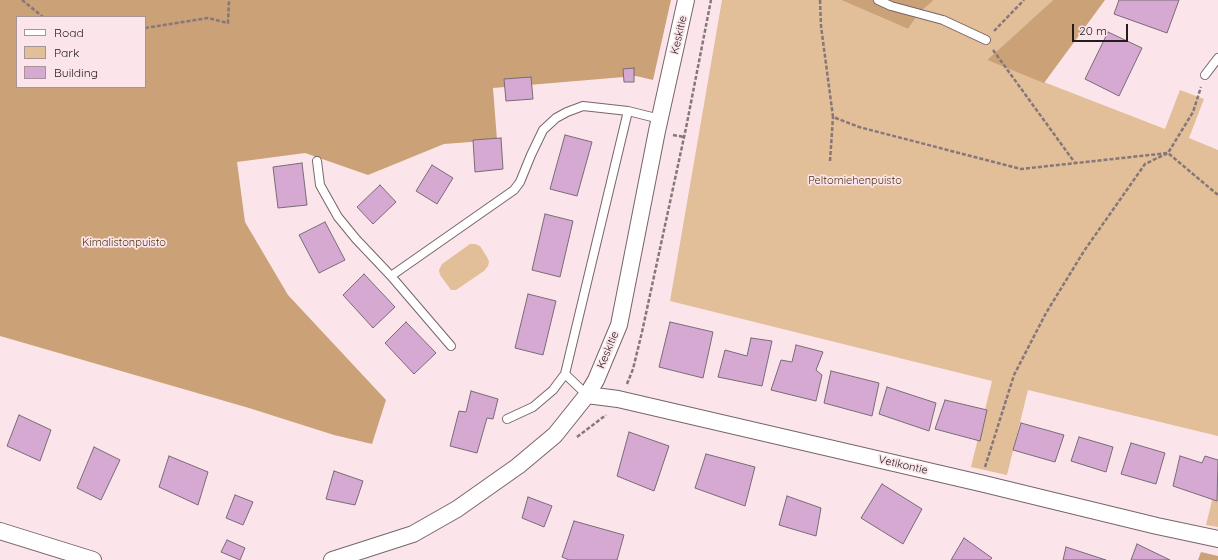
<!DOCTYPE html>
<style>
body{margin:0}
#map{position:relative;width:1218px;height:560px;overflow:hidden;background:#fbe5ea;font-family:Quicksand,sans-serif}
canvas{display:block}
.legend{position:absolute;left:16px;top:16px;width:130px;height:72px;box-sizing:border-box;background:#fbe5ea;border:1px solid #a59498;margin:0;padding:5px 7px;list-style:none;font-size:12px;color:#231b1d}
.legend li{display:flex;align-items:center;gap:8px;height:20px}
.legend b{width:20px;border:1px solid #a59498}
.scale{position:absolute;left:1072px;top:24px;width:56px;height:18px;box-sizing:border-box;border:2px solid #231b1d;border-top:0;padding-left:5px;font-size:12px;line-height:14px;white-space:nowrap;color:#231b1d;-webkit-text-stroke:3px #fbe5ea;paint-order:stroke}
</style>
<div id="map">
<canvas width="1218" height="560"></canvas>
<ul class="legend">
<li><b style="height:5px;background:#fff"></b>Road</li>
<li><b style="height:11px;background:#e2be99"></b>Park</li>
<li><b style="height:11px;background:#d5a9d1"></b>Building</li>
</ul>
<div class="scale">20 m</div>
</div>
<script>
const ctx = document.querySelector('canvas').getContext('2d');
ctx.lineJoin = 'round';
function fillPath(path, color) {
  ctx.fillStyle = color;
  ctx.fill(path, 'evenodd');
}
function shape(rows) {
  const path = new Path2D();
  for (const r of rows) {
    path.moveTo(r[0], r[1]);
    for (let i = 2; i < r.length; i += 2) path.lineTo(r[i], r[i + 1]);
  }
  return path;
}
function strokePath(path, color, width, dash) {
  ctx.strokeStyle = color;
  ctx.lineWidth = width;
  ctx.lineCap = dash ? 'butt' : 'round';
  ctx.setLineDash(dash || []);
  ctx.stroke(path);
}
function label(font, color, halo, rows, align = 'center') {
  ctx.font = font + ' Quicksand,sans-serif';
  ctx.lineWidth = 3.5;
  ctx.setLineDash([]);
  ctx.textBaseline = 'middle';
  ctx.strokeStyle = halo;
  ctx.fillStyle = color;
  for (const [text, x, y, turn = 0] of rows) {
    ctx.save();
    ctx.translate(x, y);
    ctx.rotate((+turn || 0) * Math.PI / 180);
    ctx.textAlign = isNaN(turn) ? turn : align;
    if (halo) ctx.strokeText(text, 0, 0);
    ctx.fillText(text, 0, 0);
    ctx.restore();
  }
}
fillPath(shape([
 [722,0,841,0,908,29,919,13,934,0,1053,0,987,60,1165,129,1180,90,1204,99,1189,138,1218,150,1218,436,1028,390,1007,475,971,467,992,381,670,301],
 [470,244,475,244,480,246,487,257,489,262,488,266,484,271,456,290,451,290,440,275,439,270,442,264],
 [1218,476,1218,527,1206,525]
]), '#e2be99');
fillPath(shape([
 [0,0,671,0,653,80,636,76,493,88,497,140,444,144,368,175,305,153,237,162,245,222,288,295,386,400,372,444,334,435,249,408,0,336],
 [17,17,145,17,145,87,17,87],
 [841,0,934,0,919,13,908,29],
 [1053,0,1105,0,1044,83,987,60],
 [1201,552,1218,556,1218,560,1198,560]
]), '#cba278');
const building = shape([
 [1119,0,1179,0,1167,33,1114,14,1119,0],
 [1108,32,1142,48,1119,96,1085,79,1108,32],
 [634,68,634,82,624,82,623,69,634,68],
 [531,77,533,99,506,101,504,79,531,77],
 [565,135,592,142,577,196,550,189,565,135],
 [501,138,503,169,475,172,473,140,501,138],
 [302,163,307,205,278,208,273,167,302,163],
 [432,165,453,178,437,204,416,191,432,165],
 [380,185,396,202,373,224,357,207,380,185],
 [545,214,573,221,560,277,532,270,545,214],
 [325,222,345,260,319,273,299,235,325,222],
 [364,274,395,307,373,328,343,295,364,274],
 [528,294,556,301,543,355,515,348,528,294],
 [406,322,436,353,414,374,385,343,406,322],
 [670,322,713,332,703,378,659,367,670,322],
 [751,338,772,341,762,386,718,377,725,350,747,356,751,338],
 [796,345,823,352,816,370,822,375,816,401,771,390,781,360,792,362,796,345],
 [831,371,879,383,872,416,824,403,831,371],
 [887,387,936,403,929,431,879,414,887,387],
 [471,391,498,399,493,419,487,418,477,453,450,446,459,411,466,412,471,391],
 [945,400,987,410,980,441,935,429,945,400],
 [19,415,51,430,40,461,7,446,19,415],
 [1021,423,1064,435,1055,462,1013,450,1021,423],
 [629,432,669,446,654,491,617,476,629,432],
 [1079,437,1113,447,1106,472,1071,461,1079,437],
 [1131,443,1165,453,1156,484,1121,474,1131,443],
 [94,447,120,460,101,500,77,488,94,447],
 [706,454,755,467,745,506,695,488,706,454],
 [169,456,208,472,198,505,159,487,169,456],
 [1180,456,1202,463,1205,456,1218,460,1217,501,1173,486,1180,456],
 [334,471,363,481,355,505,326,499,334,471],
 [882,484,922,509,903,544,861,518,882,484],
 [235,495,253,502,243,525,226,518,235,495],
 [787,496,821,508,816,536,779,525,787,496],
 [528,497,552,506,544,527,522,518,528,497],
 [574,521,624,535,617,560,569,560,562,557,574,521],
 [964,538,992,558,990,560,951,560,964,538],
 [227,540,245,548,240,560,221,552,227,540],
 [1137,544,1170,560,1131,560,1137,544],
 [1066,547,1106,560,1063,560,1066,547]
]);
fillPath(building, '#d5a9d1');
strokePath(building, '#786b77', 1);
const service = shape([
 [878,0,891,6,943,20,986,40],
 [1205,75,1218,58],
 [317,161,320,185,338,217,356,239,391,276,451,346],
 [391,276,514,190,520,182,531,155,543,130,556,118,567,112,583,106,628,111,660,119],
 [587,395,565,374,628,111],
 [507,419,533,407,553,390,565,374]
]);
const minor = shape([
 [587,395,618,399,980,483,1157,526,1218,539],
 [0,531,93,560],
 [332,560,413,534,457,509,518,466,555,435,587,395,596,380,619,325,657,131,686,0]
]);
strokePath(service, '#776569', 10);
strokePath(minor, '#776569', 18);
strokePath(shape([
 [22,0,43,17],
 [820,0,821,26,833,117,859,127,1021,169,1168,153,1218,195],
 [145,28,208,18,228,23,229,0],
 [994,31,1024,0],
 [993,50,1075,163],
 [673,135,684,137],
 [830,161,833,117],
 [627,384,633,369,642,332,686,128,711,0],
 [577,437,606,415],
 [985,467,1014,375,1046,313,1084,251,1145,164,1168,153,1193,112,1201,87]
]), '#85777a', 2.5, [4, 2]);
strokePath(service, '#fff', 8);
strokePath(minor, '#fff', 16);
label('11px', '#231b1d', '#fbe5ea', [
 ["Keskitie",679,35,-77],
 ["Keskitie",608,350,-67],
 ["Vetikontie",903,465,13]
]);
label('11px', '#4d310f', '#fbe5ea', [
 ["Peltomiehenpuisto",855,181],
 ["Kimalistonpuisto",124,243]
]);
</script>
